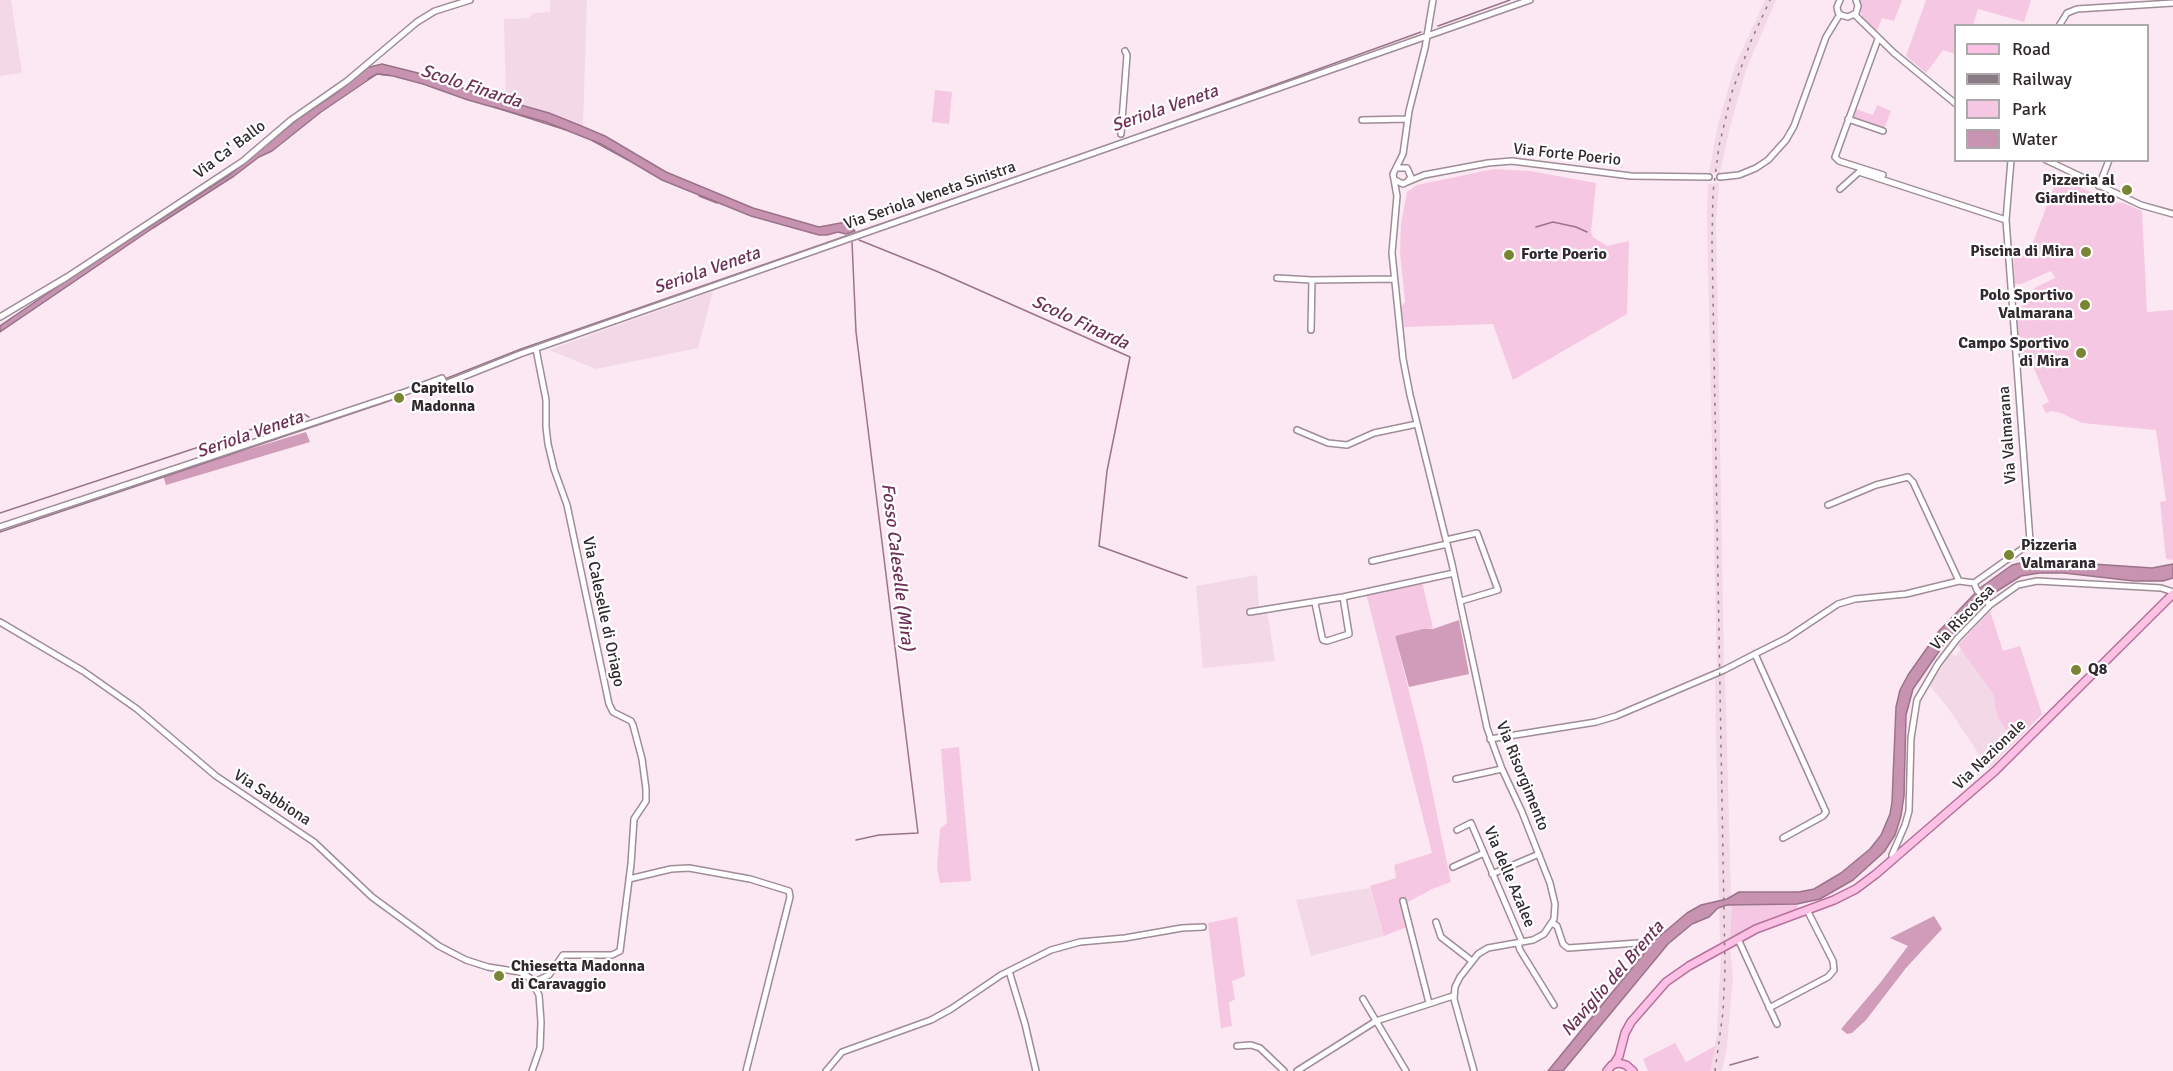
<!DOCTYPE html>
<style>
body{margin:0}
#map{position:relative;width:2173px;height:1071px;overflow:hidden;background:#fce8f3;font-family:Signika,sans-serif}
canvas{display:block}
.legend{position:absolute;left:1954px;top:24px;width:195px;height:138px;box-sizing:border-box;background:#fff;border:2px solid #ada9ab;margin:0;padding:8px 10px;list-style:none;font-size:18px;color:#31292e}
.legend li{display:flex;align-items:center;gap:12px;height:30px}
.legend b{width:30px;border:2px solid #ada9ab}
</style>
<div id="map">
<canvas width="2173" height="1071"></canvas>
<ul class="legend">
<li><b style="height:8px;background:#fec1e6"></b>Road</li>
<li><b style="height:8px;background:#897b83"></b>Railway</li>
<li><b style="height:16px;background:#f6c7e2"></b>Park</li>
<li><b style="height:16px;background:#c793b1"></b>Water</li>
</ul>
</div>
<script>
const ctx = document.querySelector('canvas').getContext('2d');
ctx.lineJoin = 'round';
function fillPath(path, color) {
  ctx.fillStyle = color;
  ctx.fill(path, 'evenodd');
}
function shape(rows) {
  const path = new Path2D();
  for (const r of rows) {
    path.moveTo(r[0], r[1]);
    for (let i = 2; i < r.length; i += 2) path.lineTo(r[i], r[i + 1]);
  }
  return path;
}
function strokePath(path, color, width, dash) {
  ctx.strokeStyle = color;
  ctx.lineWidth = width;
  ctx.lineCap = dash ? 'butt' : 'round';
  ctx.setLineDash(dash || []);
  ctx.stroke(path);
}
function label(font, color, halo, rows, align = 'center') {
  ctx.font = font + ' Signika,sans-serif';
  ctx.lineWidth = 4.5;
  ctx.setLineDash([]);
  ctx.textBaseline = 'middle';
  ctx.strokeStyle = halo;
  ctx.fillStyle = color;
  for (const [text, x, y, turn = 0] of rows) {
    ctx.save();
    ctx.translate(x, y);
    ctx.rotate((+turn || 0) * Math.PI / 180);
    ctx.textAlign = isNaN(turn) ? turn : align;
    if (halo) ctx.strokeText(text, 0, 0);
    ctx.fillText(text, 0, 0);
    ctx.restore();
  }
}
fillPath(shape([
 [0,0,11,0,22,73,0,76],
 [550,0,587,0,583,126,549,113,506,101,504,19,528,18,534,13,550,12],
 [1765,0,1776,0,1746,70,1730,127,1720,173,1709,173,1718,124,1735,66],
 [1719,183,1716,222,1724,666,1717,670,1707,220,1708,184],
 [713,291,698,348,596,369,549,350],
 [1257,575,1259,608,1267,610,1275,661,1203,668,1196,586],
 [1962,648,1993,694,1997,716,2014,743,1989,769,1946,705,1929,685,1951,654,1956,656],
 [1725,673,1731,897,1719,900,1715,677],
 [1370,888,1384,936,1311,956,1296,900],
 [1727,905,1732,905,1730,939,1720,943,1719,907],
 [1730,949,1733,976,1727,1046,1722,1071,1710,1071,1717,1032,1721,954]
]), '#f3d8e7');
fillPath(shape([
 [1859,0,1902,0,1894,21,1882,18,1876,33,1862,18],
 [1926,0,2031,0,2024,22,1978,9,1973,25,1956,26,1955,54,1943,50,1926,73,1906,56],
 [935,90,952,92,949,124,932,122],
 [1877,105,1891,111,1884,129,1853,118,1856,109,1873,115],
 [1494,169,1530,171,1596,183,1591,232,1593,237,1607,246,1629,241,1627,314,1513,380,1493,324,1404,327,1401,307,1405,302,1400,252,1401,224,1407,192,1417,185],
 [2058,176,2111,202,2123,203,2142,211,2147,312,2173,310,2173,560,2166,559,2160,502,2166,501,2156,430,2082,423,2061,413,2052,411,2046,413,2042,405,2049,402,2029,358,2018,352,2017,317,2024,300,2036,287,2055,278,2051,271,2021,284,2015,284,2013,246,2029,253],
 [1421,577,1433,628,1395,636,1423,747,1451,882,1432,889,1406,903,1407,927,1384,936,1370,886,1396,878,1394,865,1432,853,1365,589],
 [1990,611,2003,651,2020,646,2042,714,2014,743,1997,716,1993,694,1958,645],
 [959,747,971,881,940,883,937,868,940,829,947,823,941,749],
 [1775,903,1797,904,1798,910,1776,917,1730,939,1732,905,1744,906],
 [1237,917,1245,976,1232,981,1235,999,1229,1003,1232,1026,1221,1028,1208,923],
 [1675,1043,1686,1062,1715,1046,1710,1071,1648,1071,1643,1059]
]), '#f6c7e2');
fillPath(shape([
 [306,432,310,442,166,485,163,475],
 [1459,620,1469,674,1409,687,1395,636,1423,629,1433,629],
 [1934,916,1942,929,1906,968,1866,1020,1852,1033,1847,1034,1841,1029,1880,983,1908,946,1890,938]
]), '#d09cba');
const water = shape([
 [382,64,426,75,471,91,549,113,579,125,605,136,666,172,753,208,819,227,846,222,855,231,846,234,838,232,827,235,819,235,751,216,662,180,601,144,546,122,468,100,423,84,393,76,377,74,321,112,272,151,259,157,234,176,153,228,0,332,0,326,73,276,231,174,298,119,338,92,366,68,382,64],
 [2033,560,2152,568,2173,564,2173,578,2163,581,2134,581,2064,573,2039,573,2021,576,1994,593,1949,637,1913,689,1906,715,1904,796,1901,816,1895,835,1884,852,1853,880,1820,899,1797,904,1727,905,1718,908,1709,917,1692,924,1668,944,1563,1071,1548,1071,1655,940,1687,913,1701,905,1727,899,1739,892,1799,892,1814,889,1841,873,1870,849,1881,835,1890,814,1892,802,1896,707,1900,690,1908,675,1939,631,1980,588,2012,565,2033,560]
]);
fillPath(water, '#c793b1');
strokePath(water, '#9a738a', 1.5);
strokePath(shape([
 [1438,26,1510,0],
 [368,79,377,74,389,75],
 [494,107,566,130],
 [593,141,628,160],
 [699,196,717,203],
 [1536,227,1553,222,1576,227,1587,232],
 [859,240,936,271,1130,357,1107,471,1099,546,1187,578],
 [852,242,856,332,918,833,879,835,856,840],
 [0,513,277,421,304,414,309,417],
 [0,532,389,401,521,349,1125,139,1421,32],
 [1730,1065,1758,1057]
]), '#9a738a', 1.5);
const minor = shape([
 [1433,0,1425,48,1409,111,1403,154,1393,174,1397,196,1392,253,1403,359,1410,395,1452,564,1487,728,1502,769,1522,812,1550,883,1555,904,1554,919,1544,934,1533,940,1488,948,1478,954,1460,977,1455,987,1454,999,1474,1071],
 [1840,0,1837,7,1838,12,1841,15,1848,17,1856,13,1858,6,1856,0],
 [1855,15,1894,53,1956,104],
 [2059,26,2067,13,2077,9,2173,3],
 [1878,39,1835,157,1839,161,1883,175],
 [1848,119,1883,131],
 [1362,120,1408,119],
 [1121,134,1127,55,1125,51],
 [2046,160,2141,205,2173,214],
 [1720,177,1739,175,1756,168,1768,160,1786,140,1794,126,1826,37,1840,14],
 [1395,180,1403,184,1407,182,1411,177,1407,168,1398,168],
 [1407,182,1424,175,1488,163,1512,161,1631,176,1709,177],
 [2099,186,2109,160],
 [1840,189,1859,172,2006,220],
 [1277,278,1312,280,1393,279],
 [0,317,67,277,243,161,291,120,347,81,417,22,435,11,470,0],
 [1311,330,1312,280],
 [1297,430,1328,443,1347,445,1374,433,1417,424],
 [1828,505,1876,485,1908,477,1913,482,1959,581],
 [0,527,405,392,442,378,445,384,520,354,1530,0],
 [1446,540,1477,533,1498,590,1461,601],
 [1372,561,1447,544],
 [1974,583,1977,590,1990,605],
 [1315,603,1322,637,1323,640,1327,641,1349,634,1343,597],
 [1250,612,1343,597,1454,573],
 [0,622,83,671,137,709,216,776,314,842,372,897,439,946,466,960,488,967,520,972,530,978,539,995,541,1022,540,1048,532,1071],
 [1755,654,1826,812,1823,816,1783,838],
 [1490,739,1596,722,1616,716,1724,670,1755,654,1787,638,1838,604,1855,599,1906,594,1959,581,1974,583,2029,544,2030,541,2006,220,2011,160],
 [1456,779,1502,769],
 [1457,830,1471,823,1522,942],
 [1893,859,1892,855,1905,825,1909,811,1911,738,1917,700,1938,664,1957,639,1990,605,2018,585,2037,581,2161,588,2173,592],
 [1453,867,1484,853],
 [1492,874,1539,854],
 [629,879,671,869,689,868,750,879,789,891,790,897,746,1071],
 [1403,901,1429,1003],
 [1436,922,1441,937,1472,961],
 [1552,923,1557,926,1563,944,1568,948,1638,943],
 [1738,939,1777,1024],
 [1518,943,1520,950,1554,1005],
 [1009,971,1025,1024,1036,1071],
 [534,982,549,975,563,955,612,955,620,951,631,864,634,819,646,801,646,789,642,759,633,725,631,721,613,712,609,704,567,505,554,469,548,444,546,427,546,400,536,349],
 [1363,999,1406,1071],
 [1769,1008,1828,977,1834,970,1833,961,1807,910],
 [1237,1046,1251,1045,1260,1048,1284,1071],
 [826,1071,842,1052,931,1020,951,1009,1001,975,1051,950,1080,942,1125,938,1182,928,1203,927],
 [1297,1071,1376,1021,1453,996]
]);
const major = shape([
 [1614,1064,1619,1056,1625,1033,1631,1022,1666,982,1689,966,1756,929,1834,900,1856,889,1876,874,1995,771,2173,594],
 [1607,1071,1612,1065,1619,1063,1626,1065,1633,1071]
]);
strokePath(minor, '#9e8c96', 8);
strokePath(major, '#b6709b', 10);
strokePath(minor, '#fff', 5);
strokePath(major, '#fec1e6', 7);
strokePath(shape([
 [1715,1071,1723,1012,1725,969,1712,241,1713,192,1719,146,1732,92,1751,41,1770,0]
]), '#897b83', 1.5, [3, 6]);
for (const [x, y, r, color] of [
 [2127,190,6,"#798532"],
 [2086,252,6,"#798532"],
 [1509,255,6,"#798532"],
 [2085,305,6,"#798532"],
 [2081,353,6,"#798532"],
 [399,398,6,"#798532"],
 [2009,555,6,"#798532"],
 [2076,670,6,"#798532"],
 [499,976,6,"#798532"]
]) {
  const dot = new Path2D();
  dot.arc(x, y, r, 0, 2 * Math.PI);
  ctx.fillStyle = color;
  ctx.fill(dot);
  strokePath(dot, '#fff', 2);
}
label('16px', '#31292e', '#fff', [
 ["Via Ca' Ballo",230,150,-37],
 ["Via Forte Poerio",1567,155,6],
 ["Via Seriola Veneta Sinistra",930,196,-19],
 ["Via Valmarana",2008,435,-94],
 ["Via Caleselle di Oriago",603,612,78],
 ["Via Riscossa",1963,618,-46],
 ["Via Nazionale",1990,755,-44],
 ["Via Risorgimento",1522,776,68],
 ["Via Sabbiona",272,798,33],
 ["Via delle Azalee",1509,877,67]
]);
label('bold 16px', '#31292e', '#fff', [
 ["Pizzeria al",2115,181,"right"],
 ["Giardinetto",2115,199,"right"],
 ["Piscina di Mira",2074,252,"right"],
 ["Forte Poerio",1521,255],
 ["Polo Sportivo",2073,296,"right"],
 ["Valmarana",2073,314,"right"],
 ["Campo Sportivo",2069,344,"right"],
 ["di Mira",2069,362,"right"],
 ["Capitello",411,389],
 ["Madonna",411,407],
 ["Pizzeria",2021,546],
 ["Valmarana",2021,564],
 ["Q8",2088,670],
 ["Chiesetta Madonna",511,967],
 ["di Caravaggio",511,985]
], 'left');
label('italic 18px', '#703159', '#fff', [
 ["Scolo Finarda",471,87,18],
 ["Seriola Veneta",1165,109,-19],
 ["Seriola Veneta",707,271,-19],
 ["Scolo Finarda",1080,323,25],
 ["Seriola Veneta",250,435,-19],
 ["Fosso Caleselle (Mira)",897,567,83],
 ["Naviglio del Brenta",1613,979,-49]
]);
</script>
